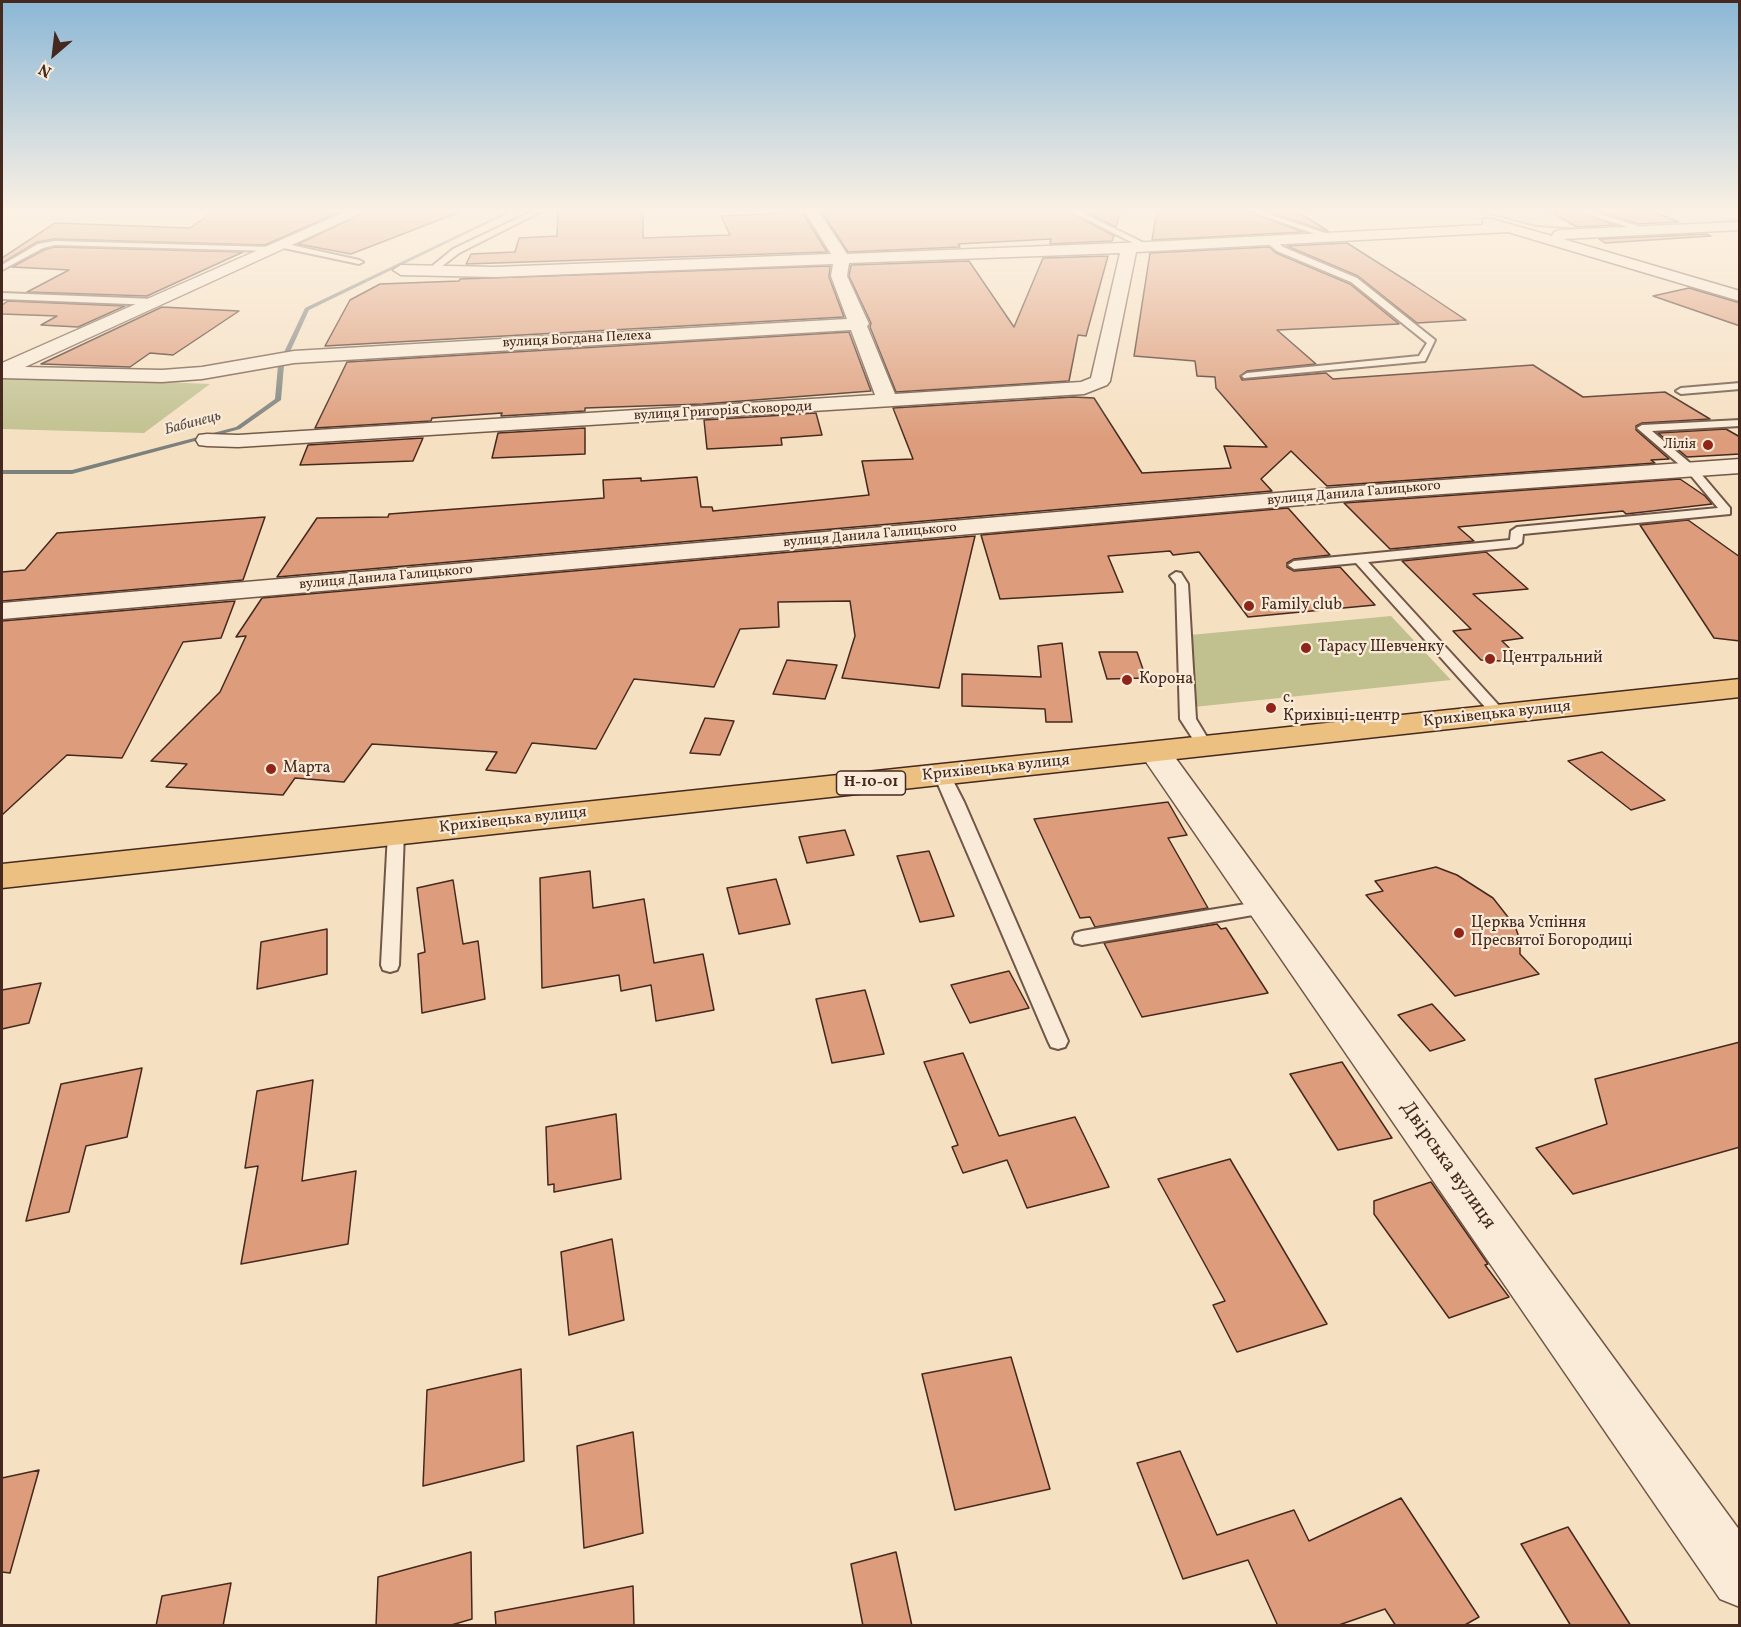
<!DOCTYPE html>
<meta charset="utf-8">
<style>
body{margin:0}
#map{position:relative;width:1741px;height:1627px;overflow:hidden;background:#f6e0c2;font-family:Vollkorn,serif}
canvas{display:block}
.frame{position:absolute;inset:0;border:3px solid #45291e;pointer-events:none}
.north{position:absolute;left:24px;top:24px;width:60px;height:60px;-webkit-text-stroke:4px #f9ebd7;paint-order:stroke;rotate:208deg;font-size:16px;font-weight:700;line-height:24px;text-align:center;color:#45291e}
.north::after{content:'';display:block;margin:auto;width:21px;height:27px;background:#45291e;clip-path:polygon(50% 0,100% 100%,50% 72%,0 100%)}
</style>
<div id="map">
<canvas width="1741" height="1627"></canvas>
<div class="frame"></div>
<div class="north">N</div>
</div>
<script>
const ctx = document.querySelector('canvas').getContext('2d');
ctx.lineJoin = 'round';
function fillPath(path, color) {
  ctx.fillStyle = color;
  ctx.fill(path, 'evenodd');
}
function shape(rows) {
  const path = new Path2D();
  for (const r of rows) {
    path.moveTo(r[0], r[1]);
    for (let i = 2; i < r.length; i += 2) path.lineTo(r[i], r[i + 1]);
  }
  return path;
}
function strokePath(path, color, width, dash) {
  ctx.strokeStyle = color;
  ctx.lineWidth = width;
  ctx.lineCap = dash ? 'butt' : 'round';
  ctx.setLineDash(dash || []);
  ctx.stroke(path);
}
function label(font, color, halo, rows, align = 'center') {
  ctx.font = font + ' Vollkorn,serif';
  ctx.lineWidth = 4.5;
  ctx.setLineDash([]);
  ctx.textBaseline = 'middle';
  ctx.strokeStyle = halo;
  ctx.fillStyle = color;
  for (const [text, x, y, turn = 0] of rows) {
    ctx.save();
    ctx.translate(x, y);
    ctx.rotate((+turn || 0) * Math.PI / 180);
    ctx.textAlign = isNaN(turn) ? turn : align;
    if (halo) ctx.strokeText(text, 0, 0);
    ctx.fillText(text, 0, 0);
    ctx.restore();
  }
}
fillPath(shape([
 [2,375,210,384,144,433,2,429],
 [1391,616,1451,680,1194,707,1190,635]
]), '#c1c190');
fillPath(shape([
 [510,210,515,210,309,310,284,365,281,400,240,429,72,474,2,474,2,470,72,470,236,427,275,399,278,365,305,308,510,210],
 [1472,210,1479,210,1536,225,1598,229,1596,230,1536,227,1472,210],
 [1740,219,1740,221,1668,226,1666,225,1740,219]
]), '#7c817d');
const building = shape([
 [215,210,344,210,265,245,55,239,37,242,2,263,2,258,55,223,190,228,215,210],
 [370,210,460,210,460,212,351,254,298,244,370,210],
 [558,210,643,210,643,238,730,235,721,216,802,212,827,252,466,264,471,254,515,252,519,238,557,236,558,210],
 [1066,210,1114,236,1112,241,1050,244,1051,239,958,244,960,247,848,252,821,211,1066,210],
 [1082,210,1121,210,1116,227,1082,210],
 [1157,210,1244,210,1303,232,1152,240,1157,210],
 [1264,210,1295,210,1328,231,1325,231,1264,210],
 [1547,210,1573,210,1615,225,1577,227,1547,210],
 [1593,210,1649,210,1679,222,1639,224,1593,210],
 [1706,234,1711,236,1605,243,1599,239,1706,234],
 [1347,243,1415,286,1466,320,1417,323,1358,276,1287,246,1347,243],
 [55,247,243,252,147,296,27,292,69,270,12,267,44,250,55,247],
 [1269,247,1276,253,1350,284,1399,324,1277,330,1316,364,1247,371,1240,376,1242,380,1326,373,1333,379,1533,365,1583,397,1665,392,1710,419,1642,423,1636,426,1636,430,1669,459,1651,460,1655,463,1327,486,1291,451,1261,479,1272,491,277,577,317,518,388,517,389,514,604,498,603,480,641,478,641,481,697,477,701,507,712,507,713,511,869,495,862,461,913,459,893,408,1073,397,1094,398,1142,473,1231,468,1224,446,1267,447,1216,388,1215,377,1197,376,1195,361,1134,356,1150,253,1269,247],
 [1108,256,1086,336,1078,335,1069,381,896,392,870,327,871,323,849,276,851,265,969,261,1014,327,1043,258,1108,256],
 [830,266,829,277,844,317,325,346,350,300,380,284,459,281,460,279,830,266],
 [1689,288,1740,303,1740,326,1653,296,1689,288],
 [8,301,125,306,78,327,41,325,57,316,2,314,2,305,8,301],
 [162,307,239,311,173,355,150,353,130,367,41,364,162,307],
 [849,332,871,391,703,404,585,408,585,411,501,416,502,413,432,418,431,421,315,428,347,362,849,332],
 [816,413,822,435,781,438,782,445,707,449,704,420,816,413],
 [585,428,585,454,492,458,498,433,585,428],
 [1726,429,1740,437,1740,454,1687,457,1658,433,1726,429],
 [423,438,413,461,300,465,308,445,423,438],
 [1680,479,1705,496,1712,504,1626,514,1623,511,1458,527,1474,541,1390,549,1344,503,1680,479],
 [1288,508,1330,555,1294,559,1287,563,1287,567,1294,571,1340,567,1375,605,1248,617,1199,552,1173,555,1170,551,1108,556,1123,592,1000,599,981,535,1288,508],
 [265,517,243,580,2,601,2,572,25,570,57,533,265,517],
 [1688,520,1740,557,1740,641,1714,638,1640,525,1688,520],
 [975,536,939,688,842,678,855,636,850,601,778,602,779,627,740,629,714,687,634,679,596,749,532,743,516,773,486,770,497,752,372,744,344,782,295,778,283,795,166,787,187,764,151,761,220,692,246,636,236,637,262,598,975,536],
 [1486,552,1528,589,1473,594,1523,638,1502,641,1524,662,1481,660,1453,631,1471,629,1402,561,1486,552],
 [235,601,221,638,183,642,122,758,67,755,2,815,2,621,235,601],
 [1062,643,1072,722,1046,722,1045,709,962,706,962,674,1041,677,1038,646,1062,643],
 [1099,652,1137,652,1146,678,1107,679,1099,652],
 [787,660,837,665,825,699,773,694,787,660],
 [705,718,734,721,720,755,690,753,705,718],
 [1602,752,1665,800,1631,810,1568,761,1602,752],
 [1168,802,1187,835,1168,838,1208,908,1095,927,1090,917,1080,918,1034,819,1168,802],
 [845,830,854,855,807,863,799,837,845,830],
 [929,851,954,916,920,922,897,856,929,851],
 [1436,867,1457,875,1493,898,1515,926,1520,940,1520,954,1539,974,1455,996,1366,895,1383,891,1375,881,1436,867],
 [590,871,593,908,644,899,654,963,703,954,714,1010,656,1021,651,985,621,991,619,975,542,988,540,878,590,871],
 [776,879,790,924,739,934,727,888,776,879],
 [453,880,463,944,478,941,485,999,422,1013,418,954,425,952,417,888,453,880],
 [1217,924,1221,929,1226,928,1268,993,1142,1017,1104,943,1217,924],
 [327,929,327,974,257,989,261,942,327,929],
 [1009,971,1029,1008,970,1023,951,985,1009,971],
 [41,983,29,1023,2,1029,2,990,41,983],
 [865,990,884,1054,832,1063,816,999,865,990],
 [1432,1004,1465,1040,1430,1051,1398,1015,1432,1004],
 [1740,1042,1740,1147,1573,1194,1536,1148,1607,1124,1595,1079,1740,1042],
 [963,1053,999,1136,1075,1117,1109,1187,1027,1208,1007,1160,963,1173,952,1147,958,1145,924,1062,963,1053],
 [1342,1062,1392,1138,1338,1150,1290,1074,1342,1062],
 [142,1068,127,1137,86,1146,69,1212,26,1221,61,1084,142,1068],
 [313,1080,302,1181,356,1171,348,1244,241,1264,258,1166,245,1168,257,1091,313,1080],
 [616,1114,621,1179,554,1192,554,1184,548,1185,546,1127,616,1114],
 [1230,1159,1327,1324,1237,1352,1213,1305,1225,1301,1158,1179,1230,1159],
 [1431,1182,1488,1264,1485,1265,1509,1297,1449,1318,1374,1214,1374,1201,1431,1182],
 [612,1239,624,1320,569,1335,561,1252,612,1239],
 [1011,1357,1050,1489,955,1510,922,1374,1011,1357],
 [521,1369,524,1461,423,1486,427,1390,521,1369],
 [633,1432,643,1533,584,1548,577,1446,633,1432],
 [1180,1451,1217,1535,1294,1510,1309,1541,1401,1498,1479,1617,1463,1626,1396,1626,1385,1609,1336,1626,1278,1626,1248,1560,1183,1579,1137,1463,1180,1451],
 [39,1470,10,1573,2,1572,2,1478,39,1470],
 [1568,1527,1631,1626,1571,1626,1521,1544,1568,1527],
 [471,1552,472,1619,448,1626,376,1626,378,1577,471,1552],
 [896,1552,912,1626,863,1626,851,1564,896,1552],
 [231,1583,223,1626,156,1626,162,1596,231,1583],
 [633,1586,634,1626,496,1626,495,1612,633,1586]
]);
fillPath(building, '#dd9d7c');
strokePath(building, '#45291e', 1.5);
const service = shape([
 [535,210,544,210,459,253,432,274,425,272,453,249,535,210],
 [1068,210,1077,210,1152,247,1145,249,1068,210],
 [1246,210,1257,210,1337,237,1330,239,1246,210],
 [1575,210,1586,210,1638,226,1631,228,1575,210],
 [1266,238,1272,238,1283,247,1357,278,1435,340,1425,361,1244,378,1242,376,1247,373,1419,356,1427,343,1351,282,1277,251,1266,242,1266,238],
 [55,241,272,247,276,249,272,251,55,245,43,248,2,270,2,265,38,244,55,241],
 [282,243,359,260,363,262,359,264,279,247,282,243],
 [2,293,155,299,159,302,155,305,2,299,2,293],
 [1740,383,1740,389,1681,394,1676,391,1681,388,1740,383],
 [1740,420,1740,426,1652,431,1696,468,1730,508,1730,514,1523,534,1522,543,1516,547,1368,562,1504,711,1506,714,1504,717,1494,717,1356,563,1294,569,1288,565,1294,561,1510,540,1511,531,1517,527,1718,508,1688,472,1637,428,1642,425,1740,420],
 [1176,572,1181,573,1188,584,1196,719,1213,747,1205,752,1200,750,1180,719,1176,584,1170,576,1176,572],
 [942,770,948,771,964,802,1068,1041,1065,1047,1058,1049,1051,1047,1048,1041,934,775,942,770],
 [396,827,404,833,399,965,397,970,390,972,383,970,381,965,388,833,396,827],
 [1264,901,1270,902,1273,907,1270,912,1082,945,1075,943,1073,938,1075,933,1082,931,1264,901]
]);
const minor = shape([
 [349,210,368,210,25,367,162,370,202,367,294,351,847,319,831,276,833,264,495,277,401,275,393,270,401,265,495,267,831,254,804,210,818,210,847,254,1148,242,1483,225,1483,219,1488,218,1552,236,1554,232,1559,230,1740,222,1740,230,1563,239,1740,291,1740,301,1508,232,1136,252,1110,381,1107,385,1084,394,238,447,207,446,199,445,196,440,199,435,207,434,238,435,875,395,851,330,294,363,202,379,162,382,2,378,2,363,349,210],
 [1120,253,1091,378,1081,382,895,394,867,326,869,324,847,276,849,263,1120,253],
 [1740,459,1740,473,1358,500,2,619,2,603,1358,486,1740,459],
 [1155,742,1166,745,1740,1531,1740,1607,1720,1599,1144,759,1139,752,1144,745,1155,742]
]);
const primary = shape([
 [1740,679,1740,697,2,888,2,864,1740,679]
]);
strokePath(service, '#715747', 4);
strokePath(minor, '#715747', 3);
strokePath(primary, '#45291e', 3);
fillPath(service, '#f9ebd7');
fillPath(minor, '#f9ebd7');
fillPath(primary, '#ebc081');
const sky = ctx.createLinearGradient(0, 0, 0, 438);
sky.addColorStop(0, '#8bb7d6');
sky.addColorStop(0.48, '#fbf1e4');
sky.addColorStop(1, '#fbf1e400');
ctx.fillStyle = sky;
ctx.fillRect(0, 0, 1741, 438);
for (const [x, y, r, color] of [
 [1708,445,6,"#8f2418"],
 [1249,606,6,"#8f2418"],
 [1306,648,6,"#8f2418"],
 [1490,659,6,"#8f2418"],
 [1127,680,6,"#8f2418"],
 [1271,708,6,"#8f2418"],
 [271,769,6,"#8f2418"],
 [1459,933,6,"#8f2418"]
]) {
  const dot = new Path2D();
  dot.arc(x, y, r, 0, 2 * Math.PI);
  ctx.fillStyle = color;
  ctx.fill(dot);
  strokePath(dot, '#f9ebd7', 2);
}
label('14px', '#45291e', '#f9ebd7', [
 ["вулиця Богдана Пелеха",577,340,-3],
 ["вулиця Григорія Сковороди",723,412,-3],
 ["вулиця Данила Галицького",1354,494,-5],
 ["вулиця Данила Галицького",870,536,-5],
 ["вулиця Данила Галицького",386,578,-5]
]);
label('14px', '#45291e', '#f9ebd7', [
 ["Лілія",1696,445]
], 'right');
label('italic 15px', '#5c4e46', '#f9ebd7', [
 ["Бабинець",193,424,-15]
]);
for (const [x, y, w] of [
 [871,783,69]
]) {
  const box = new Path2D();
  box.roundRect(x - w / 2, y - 12, w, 24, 4.5);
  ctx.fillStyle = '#f9ebd7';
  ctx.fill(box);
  strokePath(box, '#45291e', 1.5);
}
label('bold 15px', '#45291e', null, [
 ["Н-10-01",871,783]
]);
label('16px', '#45291e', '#f9ebd7', [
 ["Family club",1261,606],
 ["Тарасу Шевченку",1318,648],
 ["Центральний",1502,659],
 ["Корона",1139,680],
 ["с.",1283,699],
 ["Крихівці-центр",1283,717],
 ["Марта",283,769],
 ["Церква Успіння",1471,924],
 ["Пресвятої Богородиці",1471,942]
], 'left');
label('16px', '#45291e', '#f9ebd7', [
 ["Крихівецька вулиця",1497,715,-6],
 ["Крихівецька вулиця",996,769,-6],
 ["Крихівецька вулиця",513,821,-6]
]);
label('20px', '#45291e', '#f9ebd7', [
 ["Двірська вулиця",1447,1166,55]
]);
</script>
